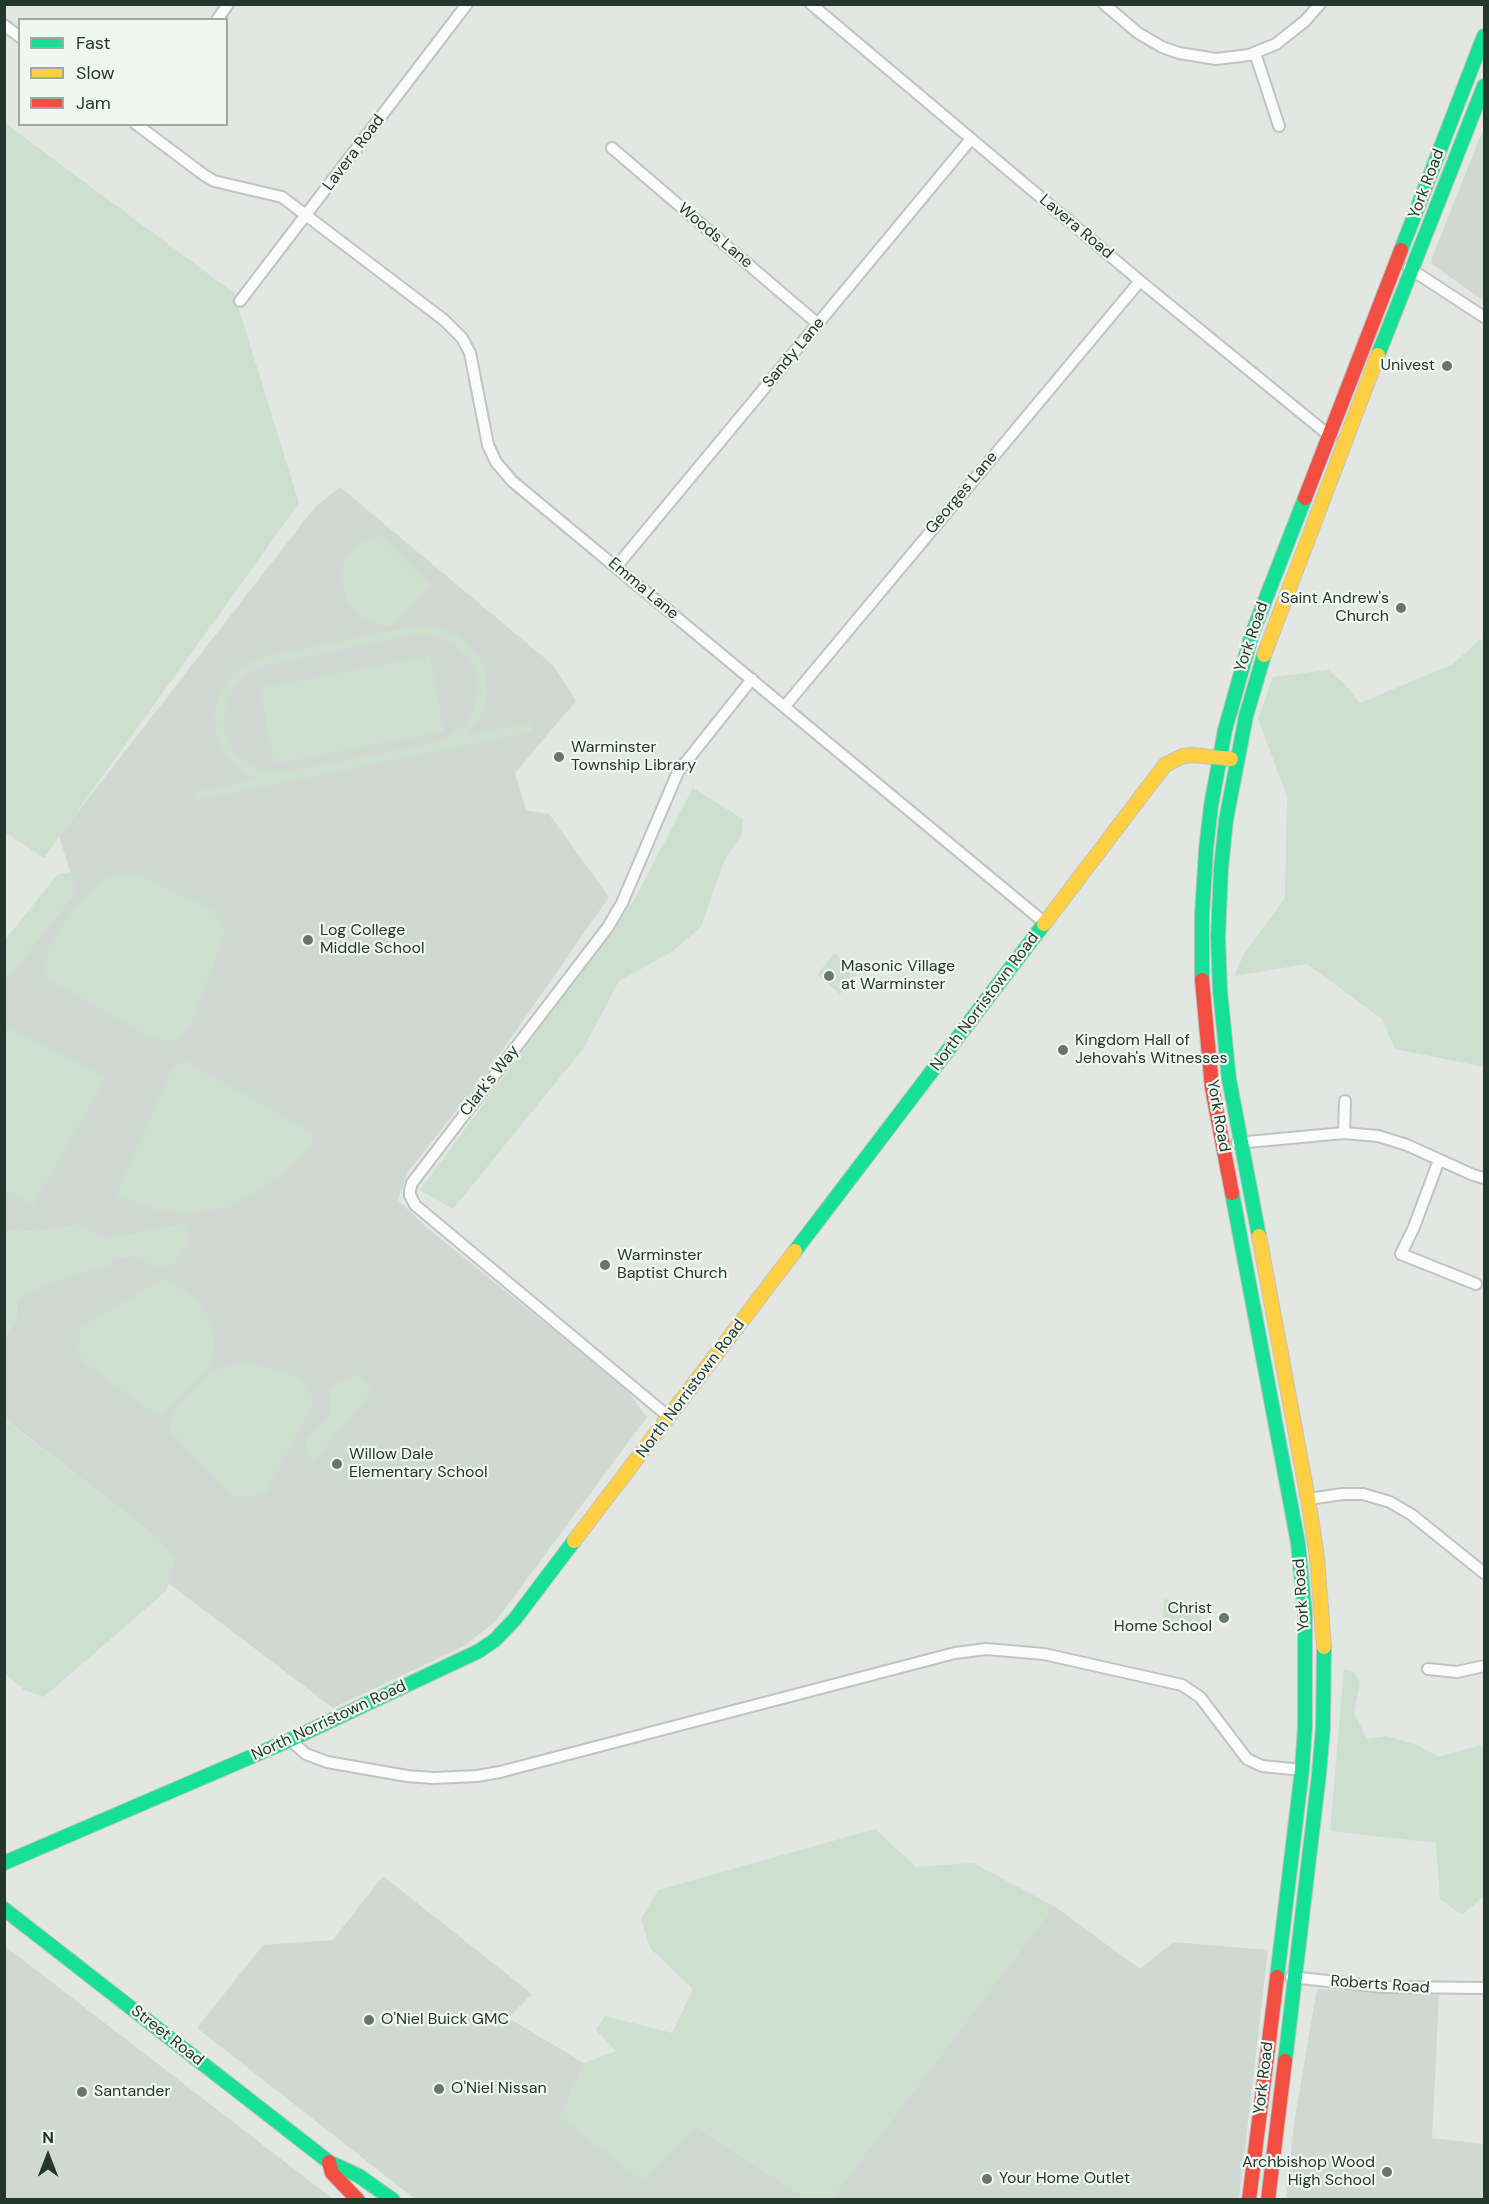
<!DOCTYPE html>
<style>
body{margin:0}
#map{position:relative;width:1489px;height:2204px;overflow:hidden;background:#e2e7e4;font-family:"DM Sans",sans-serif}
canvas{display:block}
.frame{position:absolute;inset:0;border:6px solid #23372d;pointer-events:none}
.legend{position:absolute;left:18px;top:18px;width:210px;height:108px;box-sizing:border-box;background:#f0f6f2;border:2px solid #9eaaa3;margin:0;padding:8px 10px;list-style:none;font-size:18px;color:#23372d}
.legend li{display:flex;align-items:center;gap:12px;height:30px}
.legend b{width:30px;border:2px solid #9eaaa3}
.north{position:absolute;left:18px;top:2126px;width:60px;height:60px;-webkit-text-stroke:4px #f0f6f2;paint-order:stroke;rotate:0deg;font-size:16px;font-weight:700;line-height:24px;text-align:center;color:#23372d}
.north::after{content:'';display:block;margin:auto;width:21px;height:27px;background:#23372d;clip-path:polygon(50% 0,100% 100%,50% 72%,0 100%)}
</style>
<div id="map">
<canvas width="1489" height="2204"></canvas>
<div class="frame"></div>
<ul class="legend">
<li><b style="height:8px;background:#16e098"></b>Fast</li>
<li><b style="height:8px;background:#ffcf43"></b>Slow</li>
<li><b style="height:8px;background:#f24e42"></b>Jam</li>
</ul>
<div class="north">N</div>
</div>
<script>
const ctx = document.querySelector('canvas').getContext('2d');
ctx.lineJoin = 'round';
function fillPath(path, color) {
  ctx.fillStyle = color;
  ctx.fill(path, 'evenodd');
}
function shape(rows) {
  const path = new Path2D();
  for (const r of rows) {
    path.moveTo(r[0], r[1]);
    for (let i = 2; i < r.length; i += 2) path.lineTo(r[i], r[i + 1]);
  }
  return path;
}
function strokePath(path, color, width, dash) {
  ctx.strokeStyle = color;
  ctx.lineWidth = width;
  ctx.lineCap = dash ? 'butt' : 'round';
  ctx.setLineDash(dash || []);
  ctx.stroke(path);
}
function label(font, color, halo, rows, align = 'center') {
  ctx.font = font + ' "DM Sans",sans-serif';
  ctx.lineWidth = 4.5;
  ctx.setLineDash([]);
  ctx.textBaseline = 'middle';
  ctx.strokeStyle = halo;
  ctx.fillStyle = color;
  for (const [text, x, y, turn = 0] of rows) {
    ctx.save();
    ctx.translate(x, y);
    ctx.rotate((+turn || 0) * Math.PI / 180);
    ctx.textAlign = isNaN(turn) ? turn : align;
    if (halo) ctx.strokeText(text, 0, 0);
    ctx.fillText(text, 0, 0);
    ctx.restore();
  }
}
fillPath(shape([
 [1484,127,1484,301,1430,263],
 [340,487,553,665,576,701,515,773,526,810,549,814,609,897,490,1068,407,1173,398,1200,426,1227,625,1388,647,1417,495,1622,464,1646,333,1708,167,1582,175,1558,156,1537,5,1419,5,1337,16,1320,17,1299,52,1281,108,1266,113,1259,126,1257,140,1257,147,1263,184,1225,111,1238,99,1237,77,1225,35,1232,5,1230,4,983,71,898,75,887,59,836,315,507],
 [383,1876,532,1994,508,2018,584,2063,560,2118,696,2126,801,2195,798,2200,415,2199,197,2028,263,1945,333,1940],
 [1054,1906,1140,1969,1174,1942,1268,1950,1239,2199,831,2199],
 [4,1946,5,1946,333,2199,5,2199],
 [1317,1989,1439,1995,1432,2138,1484,2144,1484,2199,1286,2199,1294,2123]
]), '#d0d8d3');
fillPath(shape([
 [5,123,234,293,299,503,44,858,5,832],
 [380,535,431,586,391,628,364,618,348,602,340,579,345,559,359,543],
 [419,625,437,627,459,636,476,652,484,666,487,683,487,700,481,716,468,735,531,723,532,732,196,800,195,792,257,779,244,773,231,762,224,753,216,733,214,712,219,695,228,679,241,667,266,656],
 [417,634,440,637,452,643,468,657,476,674,479,684,477,696,471,716,464,725,446,738,437,742,283,772,269,772,251,766,237,754,230,746,223,726,227,699,239,681,255,670,264,666],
 [1484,639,1484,1067,1395,1049,1382,1019,1307,964,1234,976,1244,954,1285,898,1287,796,1258,719,1273,677,1328,670,1344,683,1360,703,1453,664,1478,641],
 [430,656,444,731,274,764,260,688],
 [693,788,743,819,742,834,725,859,701,927,673,951,619,981,583,1049,453,1209,420,1190,634,900],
 [70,872,76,887,71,898,5,983,5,940,58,874],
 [114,875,140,875,213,911,226,932,191,1025,175,1041,150,1038,45,977,48,949,72,910,100,881],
 [834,953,857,972,840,994,817,975],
 [4,1026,107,1077,33,1205,5,1189],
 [185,1061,314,1134,310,1146,292,1166,264,1186,228,1208,186,1213,157,1210,116,1195,173,1066],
 [77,1225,99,1237,111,1238,184,1225,187,1230,189,1243,174,1264,161,1268,147,1263,140,1257,126,1257,113,1259,108,1266,99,1269,52,1281,17,1299,16,1320,5,1337,5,1230,35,1232],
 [162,1279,172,1282,198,1300,209,1318,215,1340,211,1367,159,1417,83,1362,77,1351,81,1327],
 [235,1364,253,1364,280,1370,301,1380,311,1395,314,1402,266,1493,253,1497,233,1497,169,1430,172,1416,179,1404,196,1385,213,1371],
 [355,1374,374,1389,313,1463,305,1452,305,1442,329,1415,331,1393,329,1389],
 [4,1419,156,1537,175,1558,166,1591,44,1697,24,1690,5,1673],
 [1164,1599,1203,1605,1199,1632,1163,1626],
 [1344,1669,1354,1672,1360,1682,1354,1713,1367,1739,1387,1736,1420,1746,1438,1757,1484,1744,1484,1896,1462,1915,1440,1899,1436,1843,1330,1831],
 [875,1829,916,1867,973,1863,1054,1906,831,2199,798,2199,801,2195,696,2126,642,2180,560,2118,584,2063,616,2051,596,2030,605,2016,672,2033,693,1989,650,1948,641,1919,658,1890]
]), '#cddfce');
const street = shape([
 [811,4,1140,281,1331,437],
 [1104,4,1138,33,1162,47,1179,53,1216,59,1249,55,1276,44,1305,21,1320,4],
 [217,20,228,4],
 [4,25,20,37],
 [1255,53,1279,126],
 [136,124,204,175,214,181,282,197,444,320,462,338,470,353,488,445,496,462,512,481,1045,923],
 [612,148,818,324],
 [1409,268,1484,317],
 [240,301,467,4],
 [616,567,971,139],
 [785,706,1140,281],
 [1344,1133,1345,1101],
 [1237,1143,1344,1133,1378,1136,1407,1145,1473,1175,1484,1178],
 [1439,1160,1414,1227,1401,1254,1476,1284],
 [669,1417,415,1205,410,1195,410,1190,412,1183,608,927,622,903,678,772,752,679],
 [1308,1499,1343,1494,1363,1494,1390,1502,1412,1515,1484,1573],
 [1428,1669,1457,1672,1484,1666],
 [290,1740,306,1754,327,1762,407,1776,433,1778,477,1776,500,1772,955,1653,986,1649,1044,1654,1182,1685,1200,1697,1247,1759,1262,1766,1302,1770],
 [1291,1977,1383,1987,1484,1988]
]);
const fast = shape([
 [1401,250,1484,36],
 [1378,355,1484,86],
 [1202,980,1202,915,1206,850,1211,806,1225,730,1252,634,1305,498],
 [1232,1193,1298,1543,1305,1613,1305,1726,1302,1770,1277,1977],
 [1259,1236,1229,1079,1220,991,1218,937,1221,868,1226,820,1246,716,1264,655],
 [795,1251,1044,924],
 [4,1863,290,1740,479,1651,495,1640,515,1619,574,1541],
 [4,1909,329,2162,359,2176,393,2200],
 [1285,2061,1319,1774,1323,1727,1324,1647]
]);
const slow = shape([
 [1264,655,1378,355],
 [1044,924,1165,765,1183,756,1193,755,1231,759],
 [1259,1236,1308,1499,1317,1557,1324,1647],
 [574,1541,795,1251]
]);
const jam = shape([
 [1305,498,1401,250],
 [1202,980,1212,1088,1232,1193],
 [329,2162,332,2173,358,2200],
 [1249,2200,1277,1977],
 [1268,2200,1285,2061]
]);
strokePath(street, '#bfc4c1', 14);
strokePath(fast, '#bfc4c1', 16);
strokePath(slow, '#bfc4c1', 16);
strokePath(jam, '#bfc4c1', 16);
strokePath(street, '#fbfbfb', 10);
strokePath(fast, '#16e098', 14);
strokePath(slow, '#ffcf43', 14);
strokePath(jam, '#f24e42', 14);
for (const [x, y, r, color] of [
 [1447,366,6,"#66756d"],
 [1401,608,6,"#66756d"],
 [559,757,6,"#66756d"],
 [308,940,6,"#66756d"],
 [829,976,6,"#66756d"],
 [1063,1050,6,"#66756d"],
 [605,1265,6,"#66756d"],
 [337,1464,6,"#66756d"],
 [1224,1618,6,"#66756d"],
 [369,2020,6,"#66756d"],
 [439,2089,6,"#66756d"],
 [82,2092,6,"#66756d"],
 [1387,2172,6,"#66756d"],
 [987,2179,6,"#66756d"]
]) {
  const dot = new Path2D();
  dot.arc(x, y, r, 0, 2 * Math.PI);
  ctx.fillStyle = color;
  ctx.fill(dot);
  strokePath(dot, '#f0f6f2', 2);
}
label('16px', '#23372d', '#f0f6f2', [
 ["Lavera Road",354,153,-53],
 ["York Road",1427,184,-69],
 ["Lavera Road",1076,227,40],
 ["Woods Lane",715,236,40],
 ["Sandy Lane",794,353,-50],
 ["Georges Lane",962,493,-50],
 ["Emma Lane",643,589,40],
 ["York Road",1252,637,-71],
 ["North Norristown Road",985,1002,-53],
 ["Clark's Way",490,1081,-52],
 ["York Road",1218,1116,80],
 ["North Norristown Road",691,1389,-53],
 ["York Road",1302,1595,-94],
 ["North Norristown Road",329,1721,-25],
 ["Roberts Road",1380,1985,4],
 ["Street Road",167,2036,38],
 ["York Road",1264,2078,-83]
]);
label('16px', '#23372d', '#f0f6f2', [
 ["Univest",1435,366,"right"],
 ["Saint Andrew's",1389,599,"right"],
 ["Church",1389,617,"right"],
 ["Warminster",571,748],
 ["Township Library",571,766],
 ["Log College",320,931],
 ["Middle School",320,949],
 ["Masonic Village",841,967],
 ["at Warminster",841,985],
 ["Kingdom Hall of",1075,1041],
 ["Jehovah's Witnesses",1075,1059],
 ["Warminster",617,1256],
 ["Baptist Church",617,1274],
 ["Willow Dale",349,1455],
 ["Elementary School",349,1473],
 ["Christ",1212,1609,"right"],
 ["Home School",1212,1627,"right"],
 ["O'Niel Buick GMC",381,2020],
 ["O'Niel Nissan",451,2089],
 ["Santander",94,2092],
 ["Archbishop Wood",1375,2163,"right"],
 ["High School",1375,2181,"right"],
 ["Your Home Outlet",999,2179]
], 'left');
</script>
